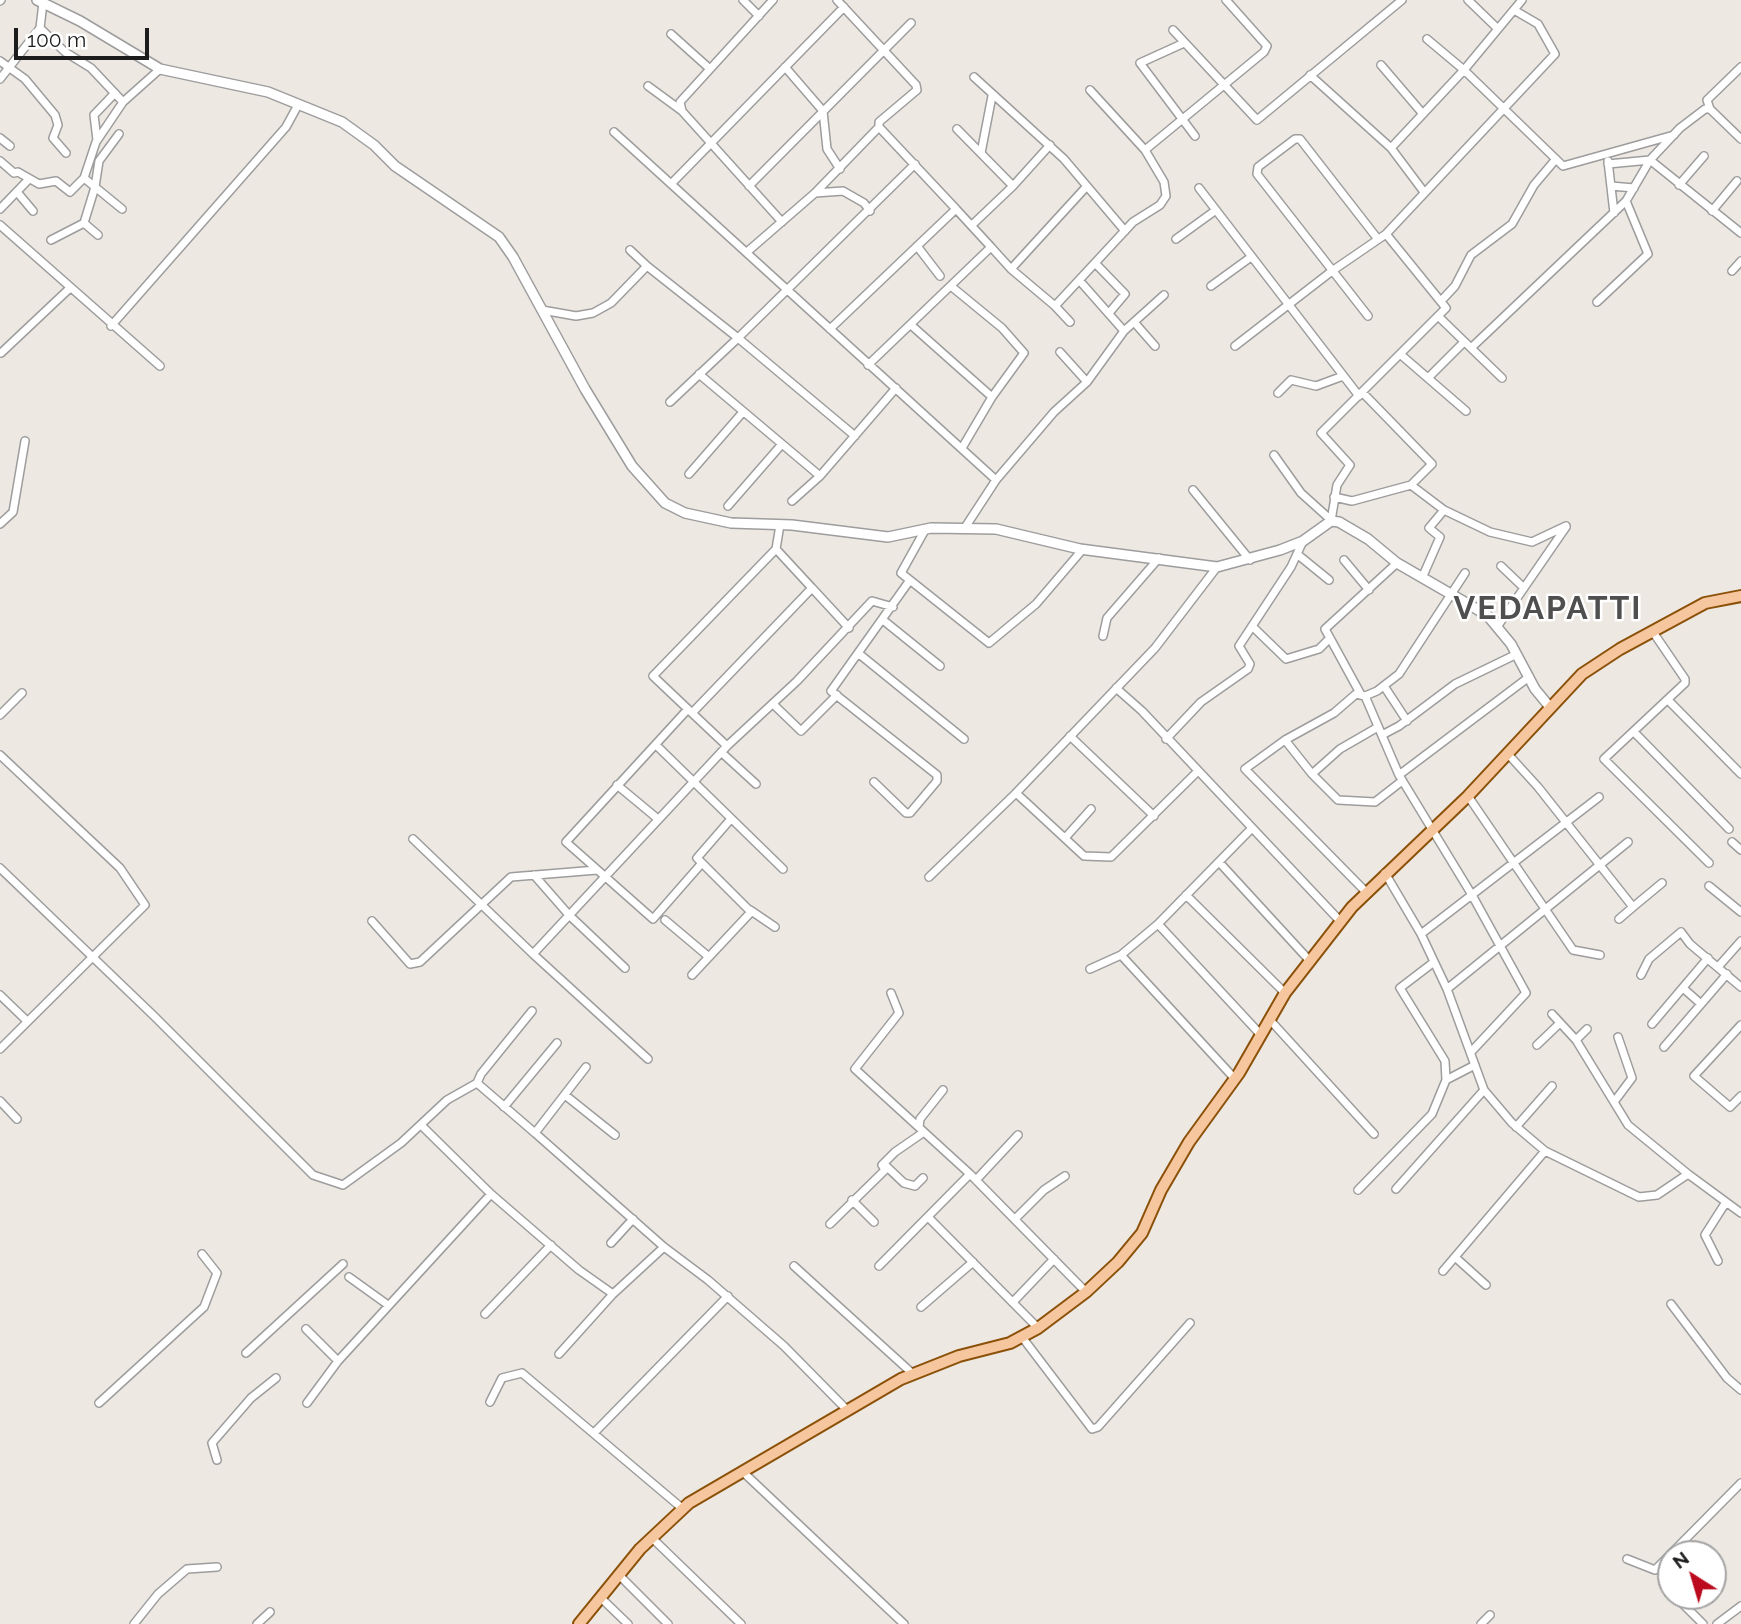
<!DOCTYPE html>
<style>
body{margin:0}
#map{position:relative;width:1741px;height:1624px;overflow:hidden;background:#ede8e2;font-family:Raleway,sans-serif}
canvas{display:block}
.north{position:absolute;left:1657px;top:1540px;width:70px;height:70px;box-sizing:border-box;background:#fff;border:2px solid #a4a4a4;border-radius:50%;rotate:323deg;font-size:19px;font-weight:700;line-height:28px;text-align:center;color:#1c1c1c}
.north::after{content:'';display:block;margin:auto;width:24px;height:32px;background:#bc0b1f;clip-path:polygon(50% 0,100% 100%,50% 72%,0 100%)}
.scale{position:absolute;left:14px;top:28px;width:135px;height:32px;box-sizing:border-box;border:4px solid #1c1c1c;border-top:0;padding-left:9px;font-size:21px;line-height:24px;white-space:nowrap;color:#1c1c1c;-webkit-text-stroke:5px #fff;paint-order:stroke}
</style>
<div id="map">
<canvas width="1741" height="1624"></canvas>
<div class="north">N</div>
<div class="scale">100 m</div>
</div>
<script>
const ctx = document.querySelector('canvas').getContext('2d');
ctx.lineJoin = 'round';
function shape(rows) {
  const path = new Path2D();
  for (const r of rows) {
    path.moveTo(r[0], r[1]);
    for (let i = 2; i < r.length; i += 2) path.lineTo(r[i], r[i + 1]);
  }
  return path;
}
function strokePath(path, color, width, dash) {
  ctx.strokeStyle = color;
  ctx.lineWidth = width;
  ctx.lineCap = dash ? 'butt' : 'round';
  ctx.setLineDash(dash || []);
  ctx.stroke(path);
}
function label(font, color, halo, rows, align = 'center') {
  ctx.font = font + ' Raleway,sans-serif';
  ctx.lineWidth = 5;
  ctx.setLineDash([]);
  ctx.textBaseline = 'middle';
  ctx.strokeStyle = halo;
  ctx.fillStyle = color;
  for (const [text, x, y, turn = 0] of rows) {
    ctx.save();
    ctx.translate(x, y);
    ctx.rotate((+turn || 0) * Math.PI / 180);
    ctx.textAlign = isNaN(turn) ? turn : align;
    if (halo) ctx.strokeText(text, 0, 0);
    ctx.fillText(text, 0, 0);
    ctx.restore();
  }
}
const minor = shape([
 [743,0,759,16],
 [773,0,680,102,682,111,782,222],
 [837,0,916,85,917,90,879,122,879,127,956,209],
 [1468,0,1498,29],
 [0,1,1,0],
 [40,28,65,52,91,68,123,102],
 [1173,30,1257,120,1402,0],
 [671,34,710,69],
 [1427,39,1464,70,1522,0],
 [1184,43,1140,63,1195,136],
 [0,61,25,79,55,115,58,125,53,138,66,153],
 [1381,65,1423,114],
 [785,67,823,111,827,149,840,169],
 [1741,67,1707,100,1710,109,1741,139],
 [1310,75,1391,148,1464,70,1563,166,1674,135],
 [974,77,1064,159,1125,231],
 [0,79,40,28,43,3],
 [648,86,682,111],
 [957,129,1013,186],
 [614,132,996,480],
 [0,138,10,146],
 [97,140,94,115,115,93],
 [1391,148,1424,192],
 [1145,150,1264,52,1267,46,1226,0],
 [981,153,992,96],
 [0,161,14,173,18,172,39,184,56,181,70,192,84,178,96,142,123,102,160,69],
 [1608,161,1614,213],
 [1608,164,1650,160,1741,233],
 [84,178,122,209],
 [672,183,844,7],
 [1679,185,1704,156],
 [749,186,911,23],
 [1611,186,1634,188],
 [1199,188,1359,396],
 [17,192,33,211],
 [815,193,879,127],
 [0,209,29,179],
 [1712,211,1737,181],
 [84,223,95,187,99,161,119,134],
 [0,225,160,366],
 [972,225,1013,186,1050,145],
 [1176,239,1216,210],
 [51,240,84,223,98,235],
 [917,246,940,276],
 [991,247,1011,269,1055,306,1133,222,1160,205,1166,196,1164,182,1145,150,1090,90],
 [747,252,815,193,843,191,864,203,870,211],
 [1095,263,1125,294,1109,313],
 [647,266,738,338,915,164],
 [1011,269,1087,186],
 [1732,271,1741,261],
 [1079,280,1124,331],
 [1211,286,1251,257],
 [952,287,1002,328,1024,353,992,397,962,448],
 [1441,301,1455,286,1471,255,1512,224,1534,185,1556,159],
 [1597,302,1648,254,1626,201],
 [1055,306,1070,322],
 [542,310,576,316,593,313,611,303,647,266,630,250],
 [1368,316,1257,174,1258,167,1295,139,1300,139,1377,238],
 [1438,316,1471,348,1626,201,1650,160,1680,128,1705,109,1710,109],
 [1134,322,1155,346],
 [911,325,992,397],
 [111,326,286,127,298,105],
 [830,329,956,209,991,247,868,365],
 [1235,346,1332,271,1386,234,1555,54,1538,24,1514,10],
 [1471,348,1502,378],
 [1060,352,1087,382],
 [1,353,70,288],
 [1400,354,1466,411],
 [699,374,820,476],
 [1428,378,1464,342],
 [1362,392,1432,464,1411,485],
 [1278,393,1291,380,1316,386,1343,376],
 [670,402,738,338,855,436],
 [1274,455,1301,493,1331,520],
 [689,474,743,412],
 [1193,490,1250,560],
 [1334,497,1352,501,1411,485,1444,510,1490,532,1532,542,1566,526],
 [792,501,820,476,896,388],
 [728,506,782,444],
 [1331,521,1337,485,1350,465,1321,433,1446,308,1386,234],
 [0,524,13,512,25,441],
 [966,526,996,480,1054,412,1087,382,1124,331,1164,295],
 [925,530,901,573,989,643,1036,604,1083,549],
 [776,549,780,525],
 [1297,554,1329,580],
 [1344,560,1369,590],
 [1501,566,1524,588],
 [1422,578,1440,537,1429,528,1444,510],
 [812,588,849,628],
 [883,620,940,666],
 [1252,626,1286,659,1319,649,1330,638],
 [1497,627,1566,527],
 [1653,632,1685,679,1685,683,1604,759,1709,863],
 [1103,636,1107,618,1159,558],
 [858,653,964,739],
 [1384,686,1407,721],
 [1116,688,1142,711,1340,921],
 [1360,693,1325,629,1397,563],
 [1365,696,1399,775,1472,895,1526,993,1471,1052],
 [1669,701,1741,774],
 [773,704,801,731,837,695],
 [688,709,566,842,653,919,702,863],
 [692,713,812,588,776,549,653,676,692,713,727,746],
 [0,715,22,693],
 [1634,732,1729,829],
 [1382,735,1399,726,1455,684,1517,654],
 [1070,736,1154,816],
 [1166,739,1201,702,1248,669,1250,664,1239,646,1291,567,1303,541],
 [1285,740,1312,774,1338,800,1375,802,1402,781],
 [656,745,783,869],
 [721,752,756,784],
 [1507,753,1538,787,1633,907,1662,883],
 [0,755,120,868,145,905,0,1049],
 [1312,774,1340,749,1378,727],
 [1399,775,1529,677],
 [874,782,906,813,910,813,937,781,937,775,831,691,910,580],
 [617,785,658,819],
 [1016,793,1084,856,1111,857,1198,771],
 [1468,796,1573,950,1600,955],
 [1065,838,1091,809],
 [413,839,533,954,727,746,797,681,872,601,893,607],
 [1732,842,1741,850],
 [1219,862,1309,960],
 [0,868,154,1016,313,1175,343,1185,401,1143,447,1100,477,1083,481,1074,532,1011],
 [1385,873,1421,934,1447,989,1484,1090,1512,1123,1545,1151,1639,1197,1657,1195,1688,1174,1628,1125,1576,1040,1552,1014],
 [534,875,569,915,625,968],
 [929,877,1016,793,1155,648,1217,567],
 [1709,886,1741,912],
 [1366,892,1245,769,1285,740,1334,713,1356,694,1365,696,1377,691,1399,674,1465,573],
 [1186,895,1285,993],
 [750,910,775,927],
 [1619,919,1633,907],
 [665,920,709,957],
 [372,921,410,964,420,962,511,877,597,870],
 [1158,924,1261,1035],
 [1421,934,1599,797],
 [533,954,648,1059],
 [1718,967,1741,941],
 [1090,969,1121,955],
 [692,975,751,912,697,858,730,820],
 [1641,975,1649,959,1681,932,1690,944,1741,987],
 [1683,988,1701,1004],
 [1447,989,1628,842],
 [891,993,899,1013,855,1069,970,1174,1086,1292],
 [0,995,27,1021],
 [1270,1020,1374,1134],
 [1652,1024,1708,958],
 [1741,1025,1694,1076,1730,1107,1741,1096],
 [1576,1040,1587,1029],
 [1537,1045,1560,1023],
 [1664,1047,1727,974],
 [1235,1079,1121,955,1158,924,1252,828],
 [1446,1080,1475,1065],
 [477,1083,535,1133,586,1067],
 [565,1095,615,1135],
 [0,1101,17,1119],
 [1614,1102,1632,1078,1618,1037],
 [504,1107,557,1043],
 [421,1125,491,1194,579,1270,613,1294,664,1247],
 [919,1127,920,1119,943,1090],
 [1516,1127,1552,1086],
 [535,1133,664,1247,708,1280,784,1346,848,1411],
 [884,1164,904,1183,915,1186,923,1178],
 [1688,1174,1741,1213],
 [976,1180,1018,1135],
 [1396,1189,1484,1090],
 [1358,1190,1432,1114,1446,1080,1445,1061,1400,988,1434,962],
 [852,1200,874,1222],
 [928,1217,1038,1328],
 [1015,1219,1044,1190,1065,1176],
 [830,1224,885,1170,882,1165,895,1152,924,1132],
 [611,1243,633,1219],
 [1455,1257,1486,1285],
 [1718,1261,1705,1235,1726,1202],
 [794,1266,913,1374],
 [879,1266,970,1174],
 [1443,1271,1545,1151],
 [349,1277,388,1305],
 [1013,1302,1054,1259],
 [1671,1304,1727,1378,1741,1390],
 [921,1307,973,1262],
 [485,1314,551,1245],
 [306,1329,338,1361],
 [1022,1337,1092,1429,1098,1427,1190,1323],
 [246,1353,343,1264],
 [559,1354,613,1294],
 [490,1402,502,1378,522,1373,683,1509],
 [99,1403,204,1307,217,1273,202,1254],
 [307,1403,338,1361,491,1194],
 [594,1433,728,1296],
 [217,1460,212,1443,251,1398,276,1378],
 [743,1472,904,1624],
 [652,1538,741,1624],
 [1627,1559,1655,1570,1741,1483],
 [619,1575,668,1624],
 [601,1598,628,1624],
 [1679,1600,1703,1624],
 [134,1624,158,1594,187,1569,217,1567],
 [257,1624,270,1612],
 [1481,1624,1490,1615],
 [1717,1624,1741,1606]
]);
const tertiary = shape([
 [37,0,80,21,160,69,268,92,342,122,374,145,395,166,499,237,513,257,585,389,632,466,665,503,685,513,731,523,792,525,888,537,931,528,996,529,1080,549,1217,567,1280,550,1303,541,1331,521,1339,522,1368,539,1397,563,1487,615,1511,644,1535,689,1549,706]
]);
const primary = shape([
 [579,1624,640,1549,689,1503,901,1379,959,1356,1010,1343,1038,1328,1086,1292,1118,1262,1142,1233,1161,1190,1189,1142,1239,1073,1285,993,1352,907,1468,796,1582,674,1620,649,1705,603,1741,596]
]);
strokePath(minor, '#9d9d9d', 10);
strokePath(tertiary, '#9d9d9d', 12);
strokePath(primary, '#8b5108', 14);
strokePath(minor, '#fff', 7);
strokePath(tertiary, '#fff', 9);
strokePath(primary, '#f6c69e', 10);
ctx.letterSpacing = '2px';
label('bold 32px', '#4f4f4f', '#fff', [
 ["VEDAPATTI",1548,609]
]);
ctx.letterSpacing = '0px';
</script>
